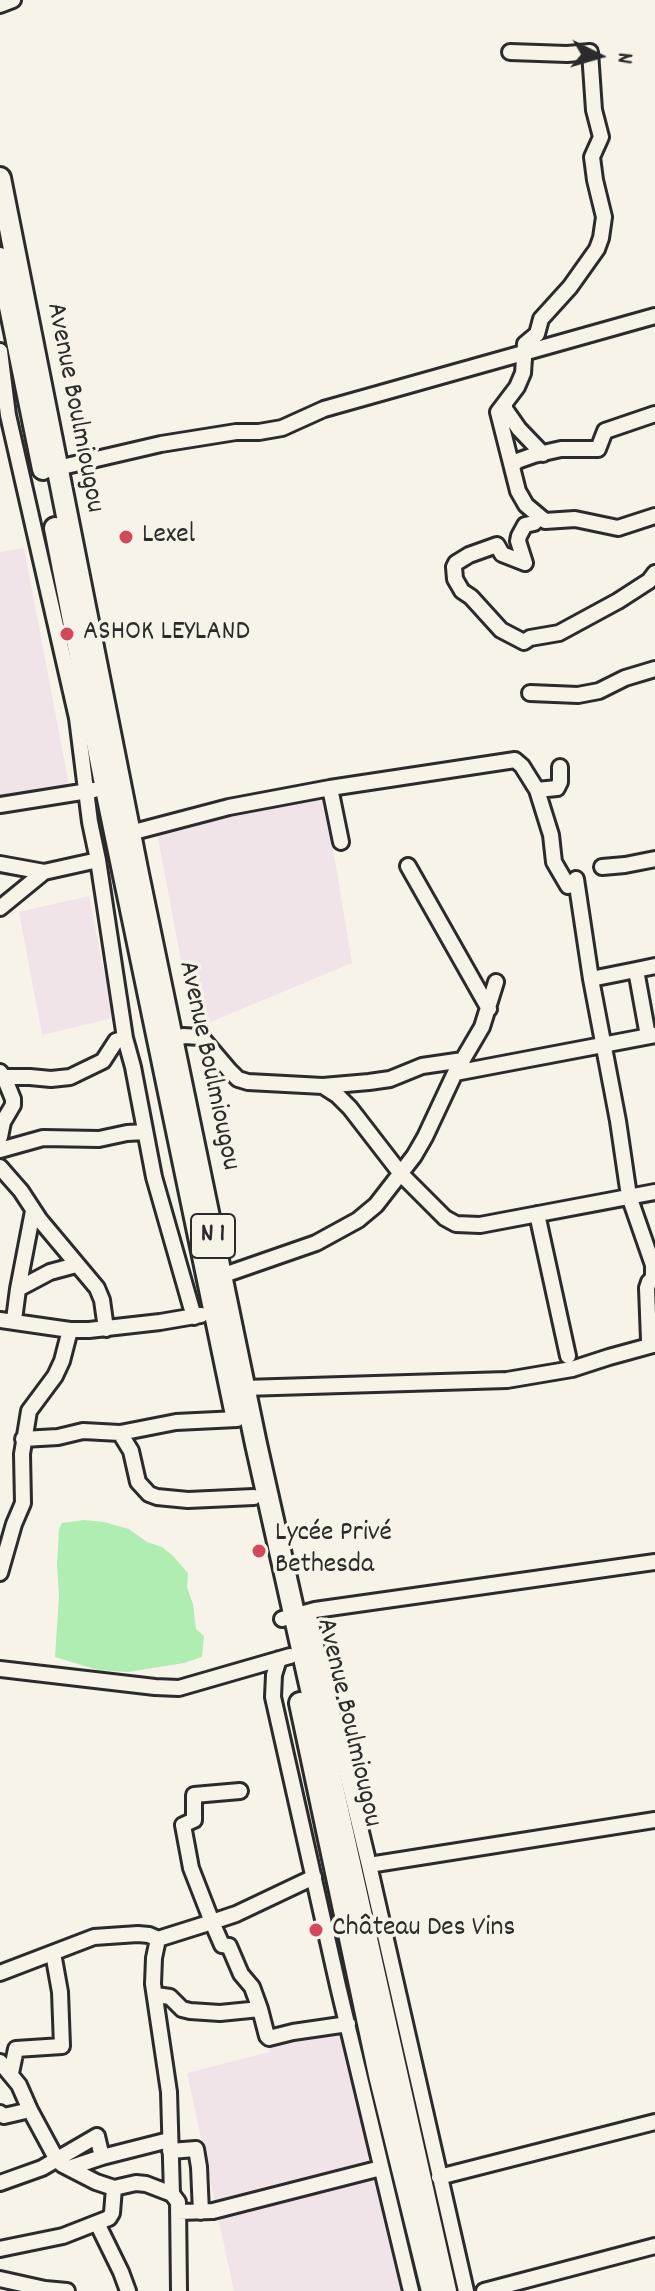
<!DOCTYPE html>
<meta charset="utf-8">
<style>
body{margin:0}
#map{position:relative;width:655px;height:2291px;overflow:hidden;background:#f7f3e8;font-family:Dekko,sans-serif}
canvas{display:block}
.north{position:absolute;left:559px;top:16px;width:80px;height:80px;-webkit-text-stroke:6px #f7f3e8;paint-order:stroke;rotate:95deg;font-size:22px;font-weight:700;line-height:32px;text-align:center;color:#2b2b2b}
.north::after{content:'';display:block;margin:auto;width:28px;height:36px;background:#2b2b2b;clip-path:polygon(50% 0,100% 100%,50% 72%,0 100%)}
</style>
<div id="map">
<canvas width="655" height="2291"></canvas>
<div class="north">N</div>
</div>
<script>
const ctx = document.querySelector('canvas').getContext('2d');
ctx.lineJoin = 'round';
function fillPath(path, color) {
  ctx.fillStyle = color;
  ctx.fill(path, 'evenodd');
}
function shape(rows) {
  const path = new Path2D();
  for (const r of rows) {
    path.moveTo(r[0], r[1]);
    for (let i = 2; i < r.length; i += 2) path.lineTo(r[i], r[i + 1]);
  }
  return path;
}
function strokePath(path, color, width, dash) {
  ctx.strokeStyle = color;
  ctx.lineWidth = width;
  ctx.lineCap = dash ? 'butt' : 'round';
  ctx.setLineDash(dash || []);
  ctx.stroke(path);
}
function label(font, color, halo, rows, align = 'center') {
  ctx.font = font + ' Dekko,sans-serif';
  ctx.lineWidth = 7;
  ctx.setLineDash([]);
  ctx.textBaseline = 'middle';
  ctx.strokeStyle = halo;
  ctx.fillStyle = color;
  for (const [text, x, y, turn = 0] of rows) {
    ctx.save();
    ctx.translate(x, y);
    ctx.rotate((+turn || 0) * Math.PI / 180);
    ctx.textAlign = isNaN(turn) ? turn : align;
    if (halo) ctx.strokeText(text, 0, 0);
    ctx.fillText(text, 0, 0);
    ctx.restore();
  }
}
fillPath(shape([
 [24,548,69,785,0,800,0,552],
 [324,794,352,963,194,1029,156,828],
 [89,896,113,1018,42,1035,19,912],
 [341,2027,404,2291,234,2291,187,2073,269,2052,270,2043]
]), '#f1e4e9');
fillPath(shape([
 [84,1520,104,1522,129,1529,147,1542,162,1547,173,1556,188,1573,187,1587,193,1604,196,1629,204,1636,202,1657,184,1663,128,1672,98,1670,55,1657,59,1597,57,1565,59,1529,62,1523]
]), '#afedb3');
const minor = shape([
 [0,5,13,0],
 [510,52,567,54,590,52,594,110,601,137,592,157,595,180,604,217,601,238,597,249,570,287,541,319,537,334,525,344,523,373,517,387,498,412,518,491,526,505,545,521,575,519,618,528,655,516],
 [0,351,8,415,77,718,90,822,98,860,125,1038,133,1067,154,1177,194,1317],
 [505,404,505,409,519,429,543,454],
 [512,466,517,461,534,455,561,449,598,449,605,431,655,414],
 [49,470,161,444,236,432,259,432,282,428,324,409,655,316],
 [525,563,502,554,497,545,469,555,456,563,454,567,455,579,462,591,471,597,501,630,524,642,530,638,559,633,618,601,649,581,655,573],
 [525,563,518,541,519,536,525,525,534,523,539,517],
 [530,693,578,695,599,691,625,678,655,669],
 [330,788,341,842],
 [537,790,557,788,560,782,560,767],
 [0,805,94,790],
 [130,833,229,807,330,788,515,760,522,766,537,790,551,835,554,862,568,886],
 [0,864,44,872,98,860],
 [408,866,489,1009],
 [602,867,625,865,655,859],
 [576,879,591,979,618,1121,629,1196,653,1265,653,1278,649,1282,647,1288,649,1340,655,1345],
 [0,908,44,872],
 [591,979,636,970],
 [648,1036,636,970,655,966],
 [174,1041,183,1036,201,1037,229,1070,238,1079,248,1082,323,1086,369,1082,390,1079,422,1066,463,1060],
 [0,1072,4,1077,30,1077,51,1079,70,1077,103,1061,116,1041,125,1038],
 [455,1073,655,1035],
 [0,1078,4,1077,13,1099,13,1105,3,1122,0,1137],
 [323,1086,337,1095,350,1108,401,1174,445,1218,456,1224,480,1225,655,1192],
 [0,1150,43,1138,99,1139,127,1133,145,1132],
 [0,1167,21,1191,40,1220,97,1288,102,1300,106,1329],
 [33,1211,18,1289,50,1272,76,1265],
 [537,1214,568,1356],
 [221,1276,316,1243,358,1220,376,1205,414,1156,425,1137,455,1073,482,1027,496,982],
 [0,1320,70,1330,89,1330,160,1322,201,1315],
 [14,1320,18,1289],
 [244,1388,507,1380,572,1369,609,1357,653,1345],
 [120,1433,176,1422,237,1419],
 [23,1439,58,1437,83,1431,120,1433,131,1451,138,1482,149,1494,157,1497,188,1500,254,1497],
 [0,1573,14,1524,23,1503,22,1454,29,1411,55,1376,62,1361,70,1330],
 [308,1612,369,1865,466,2291],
 [282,1619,315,1610,655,1562],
 [279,1659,274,1675,273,1697,338,1986,411,2291],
 [0,1669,155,1687,179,1688,290,1656],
 [240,1791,194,1795,194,1820,183,1825,191,1868,212,1922,222,1945,229,1946,241,1974,252,1987,260,2009],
 [369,1865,655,1820],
 [158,1939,154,1958,153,1984,169,2092,172,2194,178,2202,179,2291],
 [0,1973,94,1937,138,1934,149,1935,158,1939,212,1922,236,1914,314,1877],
 [156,1995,170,1997,182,2009,190,2011,220,2013,260,2009,267,2036,269,2038,293,2032,348,2024],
 [0,2062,19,2085,30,2110],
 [11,2073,16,2049,62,2046,60,1992,53,1953],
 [0,2113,4,2116,30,2110,57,2160,63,2165,96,2182,114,2188,136,2183,146,2184,172,2194],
 [170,2151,196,2149,199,2167,201,2212],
 [69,2168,102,2157,169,2140],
 [439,2177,655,2122],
 [0,2183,42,2168,97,2136,102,2157],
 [178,2212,213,2211,381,2168],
 [97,2223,121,2272,128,2291],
 [0,2249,63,2236,109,2218,112,2213,114,2188],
 [0,2279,45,2289,67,2291],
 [484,2291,655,2246]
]);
const highway = shape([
 [0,178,138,874,256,1444,446,2291],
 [0,258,43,469],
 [55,528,106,789,235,1410],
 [300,1703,379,2075,432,2291]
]);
strokePath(minor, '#2b2b2b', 20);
strokePath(highway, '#2b2b2b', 26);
strokePath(minor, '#f7f3e8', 14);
strokePath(highway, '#f7f3e8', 20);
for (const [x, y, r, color] of [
 [126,537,8,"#d1495b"],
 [67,634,8,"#d1495b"],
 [259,1551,8,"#d1495b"],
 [316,1930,8,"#d1495b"]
]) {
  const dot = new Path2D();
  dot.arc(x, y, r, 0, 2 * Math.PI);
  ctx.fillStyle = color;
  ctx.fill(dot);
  strokePath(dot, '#f7f3e8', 3);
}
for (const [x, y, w] of [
 [213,1236,44]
]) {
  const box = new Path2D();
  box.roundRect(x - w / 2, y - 22, w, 44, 6);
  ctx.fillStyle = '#f7f3e8';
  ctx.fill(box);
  strokePath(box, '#2b2b2b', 2);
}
label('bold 26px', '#2b2b2b', null, [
 ["N 1",213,1236]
]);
label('28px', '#2b2b2b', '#f7f3e8', [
 ["Avenue Boulmiougou",73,408,79],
 ["Avenue Boulmiougou",207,1066,78],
 ["Avenue Boulmiougou",347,1723,77]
]);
label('28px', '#2b2b2b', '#f7f3e8', [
 ["Lexel",142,537],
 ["ASHOK LEYLAND",83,634],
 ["Lycée Privé",275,1535],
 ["Bethesda",275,1567],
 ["Château Des Vins",332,1930]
], 'left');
</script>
